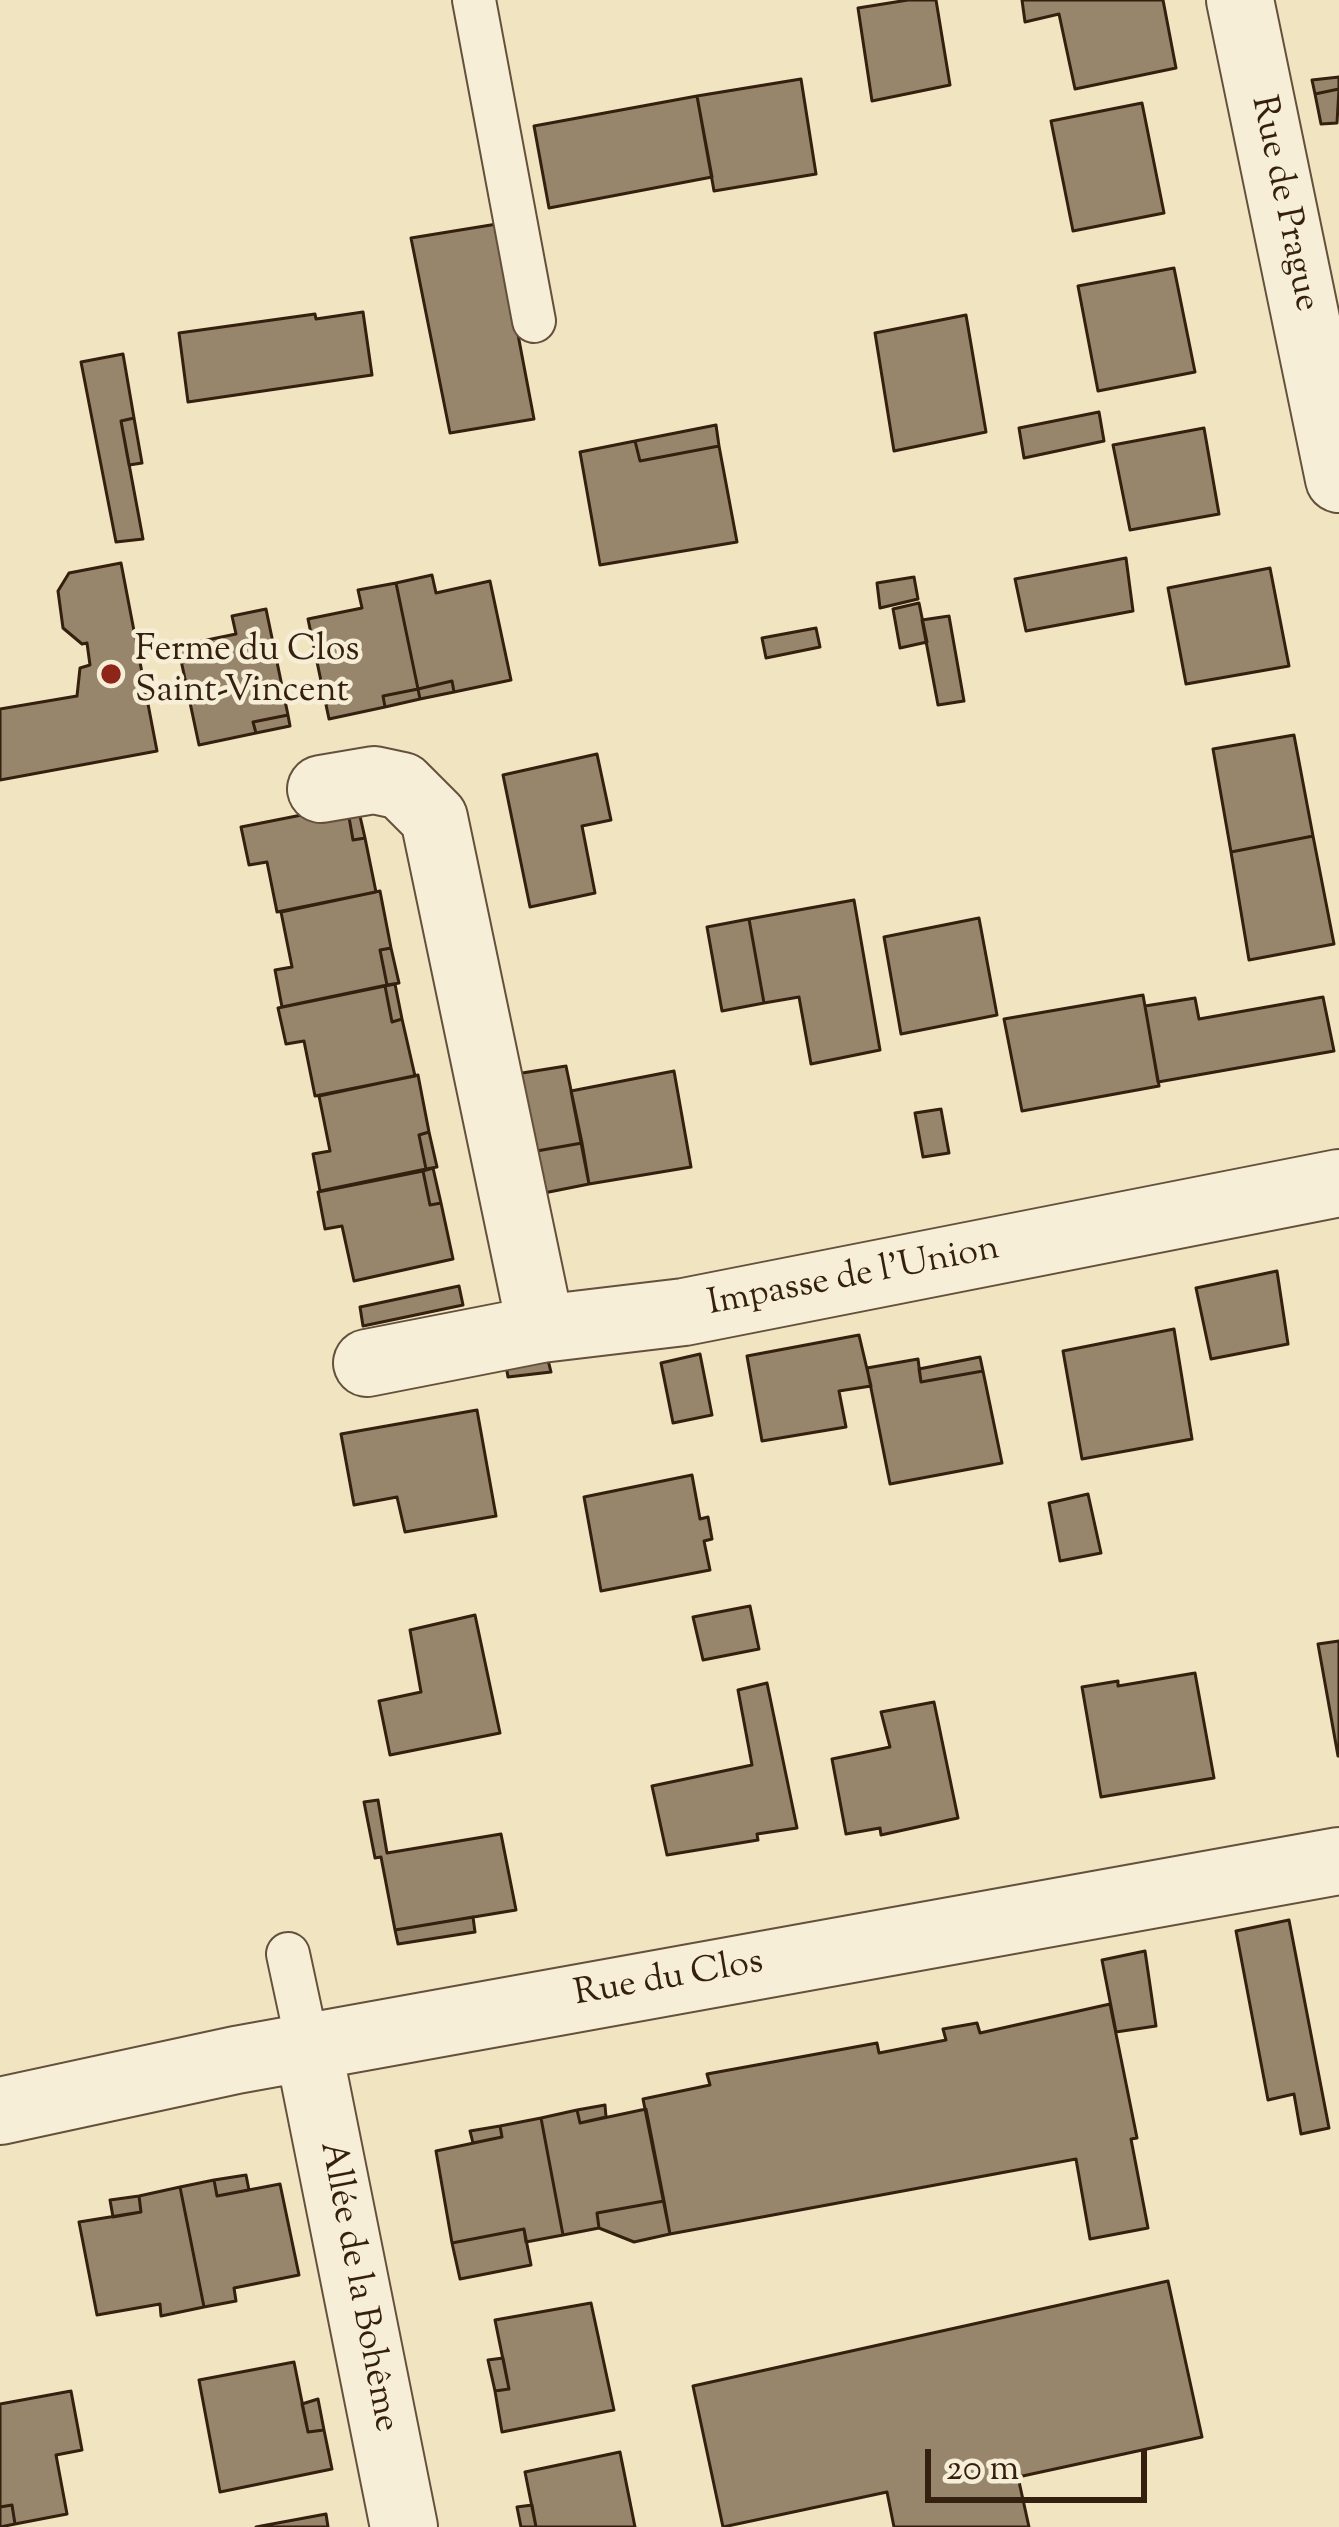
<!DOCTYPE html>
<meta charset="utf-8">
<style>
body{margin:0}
#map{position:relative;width:1339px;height:2527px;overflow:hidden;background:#f1e5c1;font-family:"Sorts Mill Goudy",serif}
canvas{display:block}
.scale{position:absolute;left:925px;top:2449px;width:222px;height:54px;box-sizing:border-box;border:6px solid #351f0f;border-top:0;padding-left:15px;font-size:36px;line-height:42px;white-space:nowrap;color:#351f0f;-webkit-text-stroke:9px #f6eed7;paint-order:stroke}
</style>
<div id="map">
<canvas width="1339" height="2527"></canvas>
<div class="scale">20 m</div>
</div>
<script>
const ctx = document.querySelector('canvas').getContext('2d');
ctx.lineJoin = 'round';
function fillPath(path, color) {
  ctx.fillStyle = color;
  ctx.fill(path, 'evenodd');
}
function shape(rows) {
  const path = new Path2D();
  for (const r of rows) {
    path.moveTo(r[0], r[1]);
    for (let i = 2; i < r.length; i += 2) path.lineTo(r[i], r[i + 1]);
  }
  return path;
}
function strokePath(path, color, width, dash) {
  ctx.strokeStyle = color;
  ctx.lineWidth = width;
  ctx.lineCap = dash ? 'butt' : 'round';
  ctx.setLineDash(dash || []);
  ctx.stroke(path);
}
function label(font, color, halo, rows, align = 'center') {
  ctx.font = font + ' "Sorts Mill Goudy",serif';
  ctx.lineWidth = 9;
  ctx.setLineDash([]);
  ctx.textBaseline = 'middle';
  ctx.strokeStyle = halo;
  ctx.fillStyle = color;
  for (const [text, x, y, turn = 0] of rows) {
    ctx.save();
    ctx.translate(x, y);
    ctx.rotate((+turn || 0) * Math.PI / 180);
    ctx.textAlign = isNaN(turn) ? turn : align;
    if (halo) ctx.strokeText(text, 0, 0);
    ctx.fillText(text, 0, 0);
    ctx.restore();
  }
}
const building = shape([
 [908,0,936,0,950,85,872,101,858,8,908,0],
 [1022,0,1163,0,1176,68,1075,89,1059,14,1025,22,1022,0],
 [1339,77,1339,89,1315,94,1312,80,1339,77],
 [801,79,816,174,714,191,697,96,801,79],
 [1339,89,1337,123,1321,124,1315,94,1339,89],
 [697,96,712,177,549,208,534,126,697,96],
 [1142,103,1164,213,1073,231,1051,121,1142,103],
 [497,224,534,419,450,433,411,238,497,224],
 [1174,268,1195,372,1098,391,1078,286,1174,268],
 [363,312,372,375,188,402,179,333,315,314,316,319,363,312],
 [966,315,986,432,894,451,875,333,966,315],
 [123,354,134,418,121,421,143,539,116,542,81,362,123,354],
 [1099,412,1104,441,1024,458,1019,428,1099,412],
 [134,418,142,463,129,465,121,421,134,418],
 [716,425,719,446,640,461,635,441,716,425],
 [1204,428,1219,514,1130,530,1113,445,1204,428],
 [635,441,640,461,719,446,737,542,600,565,580,452,635,441],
 [1126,558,1133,611,1026,631,1015,579,1126,558],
 [121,563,157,751,0,780,0,709,77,696,80,668,90,665,87,643,82,644,63,628,58,591,69,573,121,563],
 [1270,568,1289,666,1186,684,1168,588,1270,568],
 [432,575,436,593,490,581,511,680,454,692,452,681,418,689,396,583,432,575],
 [914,577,918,599,880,608,877,583,914,577],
 [396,583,418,689,383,696,385,707,329,719,308,619,362,608,358,590,396,583],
 [919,603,927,642,900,648,893,609,919,603],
 [266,609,288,715,253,722,256,733,199,745,178,646,236,634,232,616,266,609],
 [949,616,964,701,938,705,922,620,949,616],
 [816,628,820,647,766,658,762,638,816,628],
 [452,681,454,692,420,699,418,689,452,681],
 [418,689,420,699,385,707,383,696,418,689],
 [288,715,290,726,256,733,253,722,288,715],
 [1294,735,1313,836,1231,852,1213,749,1294,735],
 [597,754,611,820,582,826,595,893,530,907,503,775,597,754],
 [357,803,365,838,353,840,347,806,357,803],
 [347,806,353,840,365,838,376,892,277,912,267,862,249,865,241,827,347,806],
 [1313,836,1334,944,1249,960,1231,852,1313,836],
 [380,891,391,948,380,950,387,985,282,1007,275,970,292,967,281,912,380,891],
 [854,900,880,1050,811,1064,799,997,764,1003,749,919,854,900],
 [979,918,997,1015,901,1034,884,937,979,918],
 [749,919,764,1003,722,1011,707,927,749,919],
 [391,948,399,983,387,985,380,950,391,948],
 [395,984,402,1019,392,1022,385,986,395,984],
 [385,986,392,1022,402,1019,415,1076,315,1096,304,1041,286,1044,278,1008,385,986],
 [1143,995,1159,1086,1022,1111,1004,1019,1143,995],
 [1323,997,1334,1051,1158,1082,1145,1006,1195,998,1199,1019,1323,997],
 [566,1066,582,1143,531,1152,516,1074,566,1066],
 [674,1071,691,1167,589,1184,571,1091,674,1071],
 [418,1075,429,1132,419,1135,426,1169,320,1191,313,1154,330,1151,319,1096,418,1075],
 [941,1109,949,1153,923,1157,915,1113,941,1109],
 [429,1132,437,1167,426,1169,419,1135,429,1132],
 [582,1143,589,1184,539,1194,531,1152,582,1143],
 [433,1168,441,1203,430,1205,423,1171,433,1168],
 [423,1171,430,1205,441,1203,453,1259,354,1281,342,1226,325,1229,318,1192,423,1171],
 [1277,1271,1288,1344,1211,1359,1196,1288,1277,1271],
 [459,1286,463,1305,363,1326,360,1307,459,1286],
 [1174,1329,1192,1439,1082,1459,1063,1351,1174,1329],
 [859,1335,871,1386,839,1391,846,1427,762,1441,747,1356,859,1335],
 [546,1352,551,1372,508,1377,505,1360,546,1352],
 [700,1354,712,1415,673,1423,661,1363,700,1354],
 [980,1357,983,1371,921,1382,919,1369,980,1357],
 [918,1359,921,1382,983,1371,1002,1463,890,1484,867,1368,918,1359],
 [477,1410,496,1516,405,1532,397,1497,354,1505,341,1434,477,1410],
 [692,1475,700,1519,708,1517,712,1539,704,1541,710,1570,601,1591,584,1497,692,1475],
 [1088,1494,1101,1553,1060,1561,1049,1503,1088,1494],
 [750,1606,759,1649,703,1660,693,1617,750,1606],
 [475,1615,500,1733,390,1755,379,1701,421,1692,410,1630,475,1615],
 [1339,1641,1339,1756,1338,1756,1318,1644,1339,1641],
 [1195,1673,1214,1778,1101,1797,1082,1687,1118,1681,1118,1686,1195,1673],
 [767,1683,797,1828,757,1834,758,1840,667,1855,652,1786,752,1765,738,1690,767,1683],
 [934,1702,958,1818,881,1835,880,1828,846,1834,832,1759,890,1747,881,1712,934,1702],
 [378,1800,387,1853,501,1834,516,1910,395,1930,381,1857,375,1858,364,1802,378,1800],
 [473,1917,475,1932,398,1944,395,1930,473,1917],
 [1289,1920,1329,2128,1301,2134,1294,2094,1268,2100,1236,1931,1289,1920],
 [1145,1951,1156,2026,1116,2032,1102,1960,1145,1951],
 [1110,2004,1137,2138,1131,2139,1148,2228,1090,2239,1076,2159,670,2234,643,2099,710,2085,707,2074,877,2043,879,2053,946,2040,943,2029,977,2023,980,2033,1110,2004],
 [605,2105,606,2117,580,2123,577,2110,605,2105],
 [646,2109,664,2201,597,2213,599,2228,563,2235,541,2118,577,2110,580,2123,646,2109],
 [541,2118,563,2235,526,2242,524,2229,452,2243,436,2151,502,2137,500,2126,541,2118],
 [500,2126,502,2137,473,2143,470,2131,500,2126],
 [246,2175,249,2190,217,2196,214,2180,246,2175],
 [214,2180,217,2196,280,2184,299,2275,234,2288,236,2301,204,2307,180,2187,214,2180],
 [180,2187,204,2307,161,2316,160,2304,97,2315,79,2222,141,2212,139,2196,180,2187],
 [139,2196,141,2212,113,2217,110,2200,139,2196],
 [664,2201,670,2234,634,2242,599,2228,597,2213,664,2201],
 [524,2229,531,2265,460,2279,452,2243,524,2229],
 [1168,2281,1202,2437,1018,2477,1029,2527,894,2527,887,2492,723,2527,693,2386,1168,2281],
 [591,2303,614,2410,502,2432,495,2391,509,2389,495,2320,591,2303],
 [503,2358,509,2389,495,2391,488,2360,503,2358],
 [294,2362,308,2432,324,2430,332,2469,220,2492,199,2380,294,2362],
 [71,2391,82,2450,56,2455,67,2514,15,2524,12,2505,0,2507,0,2404,71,2391],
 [318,2399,324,2430,308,2432,302,2404,318,2399],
 [620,2452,635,2527,536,2527,525,2472,620,2452],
 [12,2505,15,2524,0,2527,0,2507,12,2505],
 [532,2505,536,2527,521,2527,517,2507,532,2505],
 [326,2514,328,2527,256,2527,326,2514]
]);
fillPath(building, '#97866c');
strokePath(building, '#351f0f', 3);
const lane = shape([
 [474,0,534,321],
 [288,1954,308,2047]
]);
const street = shape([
 [1240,0,1339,479],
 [321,789,374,780,402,786,434,818,541,1329],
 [367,1363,541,1329,684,1312,1339,1183],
 [308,2047,404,2527],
 [0,2111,236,2060,1339,1861]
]);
strokePath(lane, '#64503c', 46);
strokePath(street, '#64503c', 70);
strokePath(lane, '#f6eed7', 42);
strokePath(street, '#f6eed7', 66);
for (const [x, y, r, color] of [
 [111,674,12,"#8f2418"]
]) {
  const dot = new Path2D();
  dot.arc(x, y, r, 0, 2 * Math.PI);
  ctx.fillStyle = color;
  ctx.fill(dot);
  strokePath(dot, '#f6eed7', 4.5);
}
label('36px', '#351f0f', '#f6eed7', [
 ["Rue de Prague",1282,204,78],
 ["Impasse de l'Union",854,1279,-11],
 ["Rue du Clos",669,1981,-10],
 ["Allée de la Bohême",356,2287,79]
]);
label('36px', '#351f0f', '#f6eed7', [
 ["Ferme du Clos",135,653],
 ["Saint-Vincent",135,694]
], 'left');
</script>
